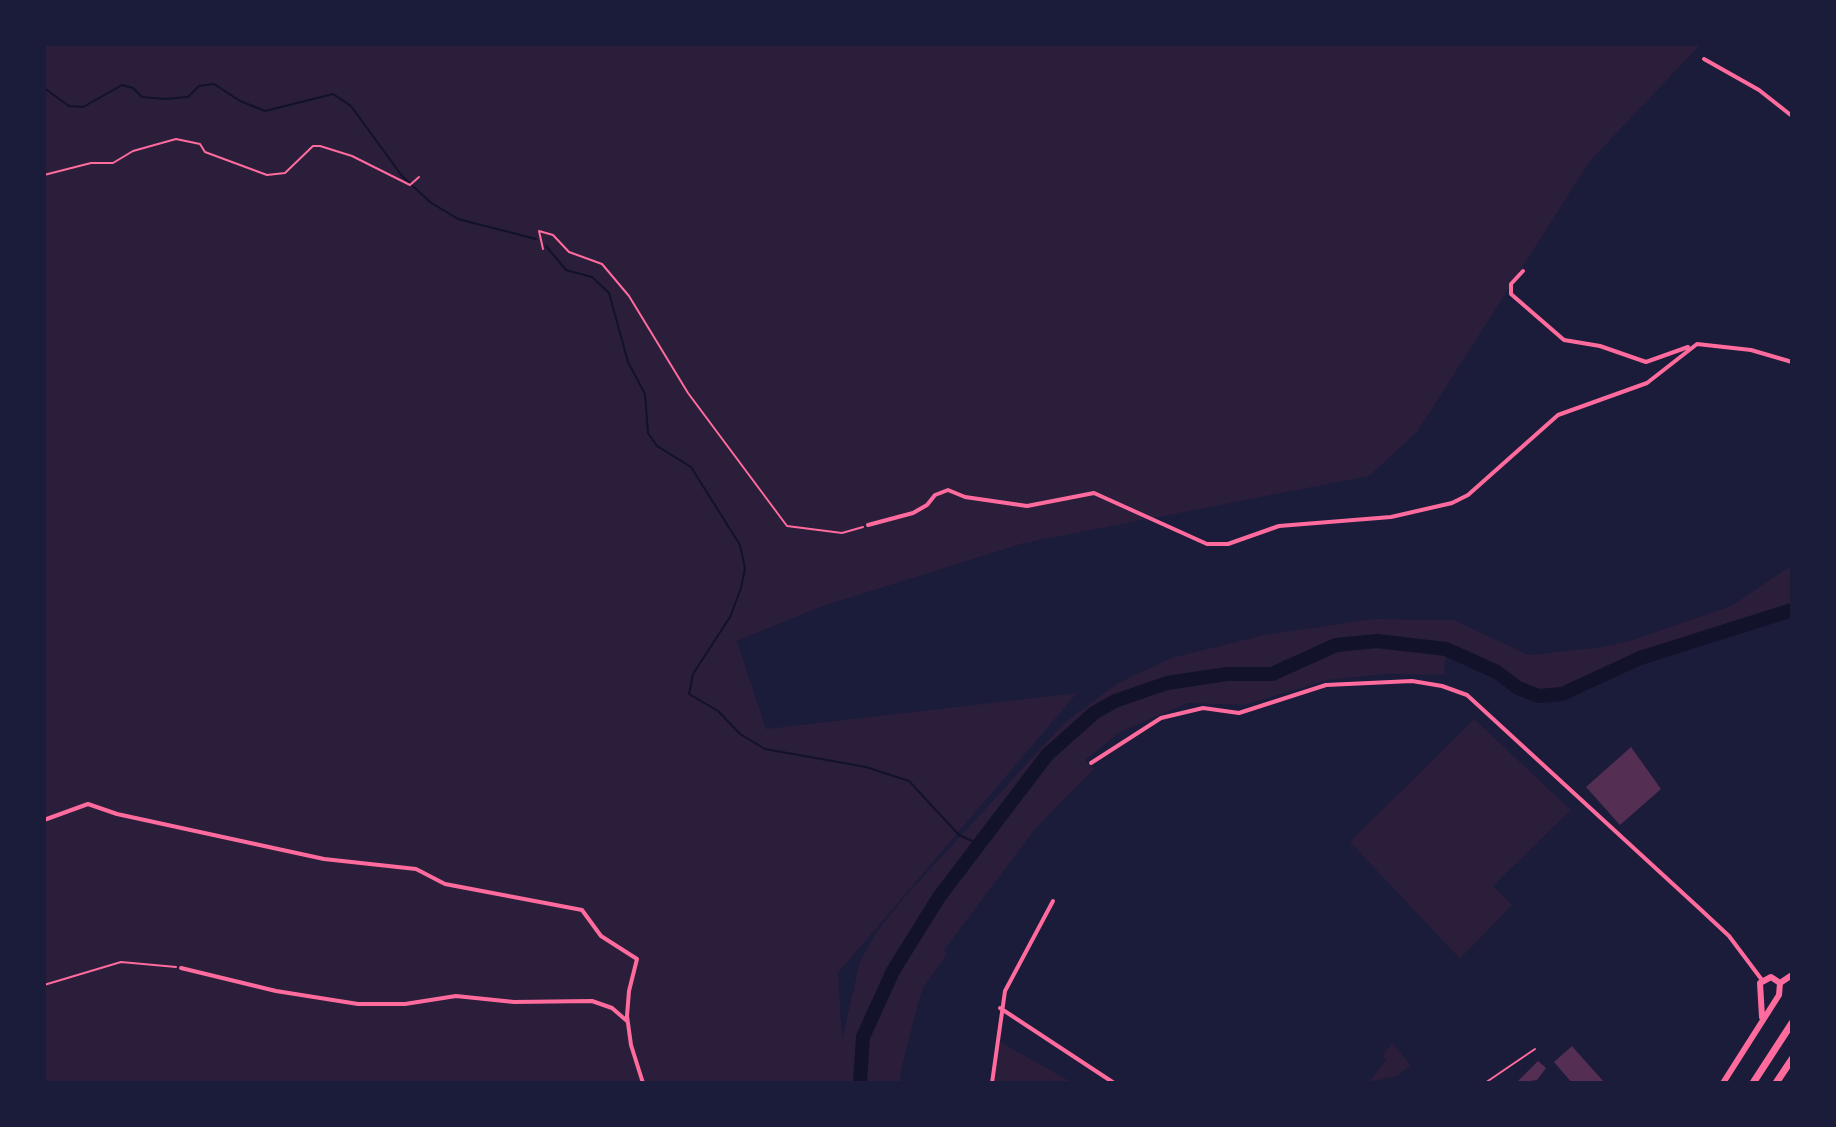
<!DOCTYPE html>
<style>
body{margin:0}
#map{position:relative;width:1836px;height:1127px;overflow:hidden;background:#1b1b3a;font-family:Poppins,sans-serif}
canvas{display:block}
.frame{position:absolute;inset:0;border:46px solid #1b1b3a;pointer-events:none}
</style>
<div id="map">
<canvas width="1836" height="1127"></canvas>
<div class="frame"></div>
</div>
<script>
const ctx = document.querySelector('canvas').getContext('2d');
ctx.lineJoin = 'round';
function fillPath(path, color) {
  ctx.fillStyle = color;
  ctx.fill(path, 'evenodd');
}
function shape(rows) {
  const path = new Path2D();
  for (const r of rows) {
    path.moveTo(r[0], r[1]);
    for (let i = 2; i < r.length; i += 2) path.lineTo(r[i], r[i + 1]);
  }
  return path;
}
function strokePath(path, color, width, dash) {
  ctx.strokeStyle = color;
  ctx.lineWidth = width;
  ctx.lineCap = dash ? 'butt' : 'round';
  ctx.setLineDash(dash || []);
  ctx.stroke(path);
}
fillPath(shape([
 [44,44,1701,44,1590,161,1417,432,1369,476,1024,543,820,607,737,641,766,729,1077,693,838,973,842,1040,860,961,875,934,902,900,1063,724,1118,683,1171,658,1264,635,1373,619,1453,620,1529,655,1596,648,1630,641,1731,606,1792,565,1792,610,1632,662,1562,694,1539,696,1518,688,1497,672,1446,650,1444,675,1385,674,1328,680,1244,705,1188,703,1120,732,1085,760,1094,769,1035,829,944,950,947,954,923,988,918,1004,900,1074,902,1083,44,1083],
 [1474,719,1571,810,1493,886,1512,905,1460,959,1350,842],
 [1000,1042,1073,1083,994,1083],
 [1392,1043,1411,1065,1397,1076,1369,1082,1386,1060,1382,1056]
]), '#2a1e3b');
strokePath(shape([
 [44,88,69,106,83,107,122,85,133,88,142,97,164,99,188,97,199,86,214,84,240,101,265,111,333,94,351,106,402,176,430,202,458,219,536,239],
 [546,246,566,270,592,277,609,293,628,362,645,394,648,433,657,446,691,467,740,545,745,568,741,588,730,617,693,674,689,694,718,711,740,734,765,749,866,767,909,781,959,835,979,844]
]), '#12122b', 2);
strokePath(shape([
 [860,1083,863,1037,893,971,939,897,1047,755,1094,713,1115,701,1167,683,1227,674,1272,674,1336,645,1377,641,1446,649,1497,672,1518,688,1539,696,1562,694,1640,658,1792,610]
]), '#12122b', 14);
fillPath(shape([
 [1631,747,1661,789,1620,825,1586,787],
 [1572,1046,1578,1053,1605,1083,1572,1083,1554,1062],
 [1538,1061,1546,1068,1537,1080,1516,1083]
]), '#542f53');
strokePath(shape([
 [44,175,91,163,113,163,133,151,176,139,200,144,205,152,267,175,285,173,313,146,320,146,352,156,410,185,419,177],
 [543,249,539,231,553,235,569,252,602,264,629,296,688,393,787,526,842,533,863,527],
 [44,985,121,962,176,967]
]), '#ff6b9d', 2);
strokePath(shape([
 [1485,1083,1535,1049]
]), '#ff6b9d', 2);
strokePath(shape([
 [1704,59,1759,90,1792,116],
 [1523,271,1511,284,1511,294,1564,340,1600,346,1646,362,1688,347],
 [868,525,913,513,927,505,935,495,948,490,965,497,1027,506,1094,493,1207,544,1228,544,1279,526,1391,517,1452,503,1468,495,1558,415,1647,383,1697,344,1751,350,1792,362],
 [1091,763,1161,718,1203,708,1239,713,1326,685,1412,681,1442,686,1467,695,1699,908,1729,936,1762,980],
 [44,820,88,804,117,814,324,859,416,869,445,884,582,910,601,936,637,959,629,991,627,1016,631,1045,643,1083],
 [181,968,276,991,358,1004,405,1004,456,996,514,1002,592,1001,612,1008,627,1021],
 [1000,1008,1114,1083],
 [992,1083,1005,991,1053,901]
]), '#ff6b9d', 4);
strokePath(shape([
 [1780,983,1792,975],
 [1762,1017,1760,983,1771,977,1780,983],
 [1723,1083,1779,995,1780,983]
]), '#ff6b9d', 6);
strokePath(shape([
 [1753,1083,1792,1023],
 [1776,1083,1792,1059]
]), '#ff6b9d', 7);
</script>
